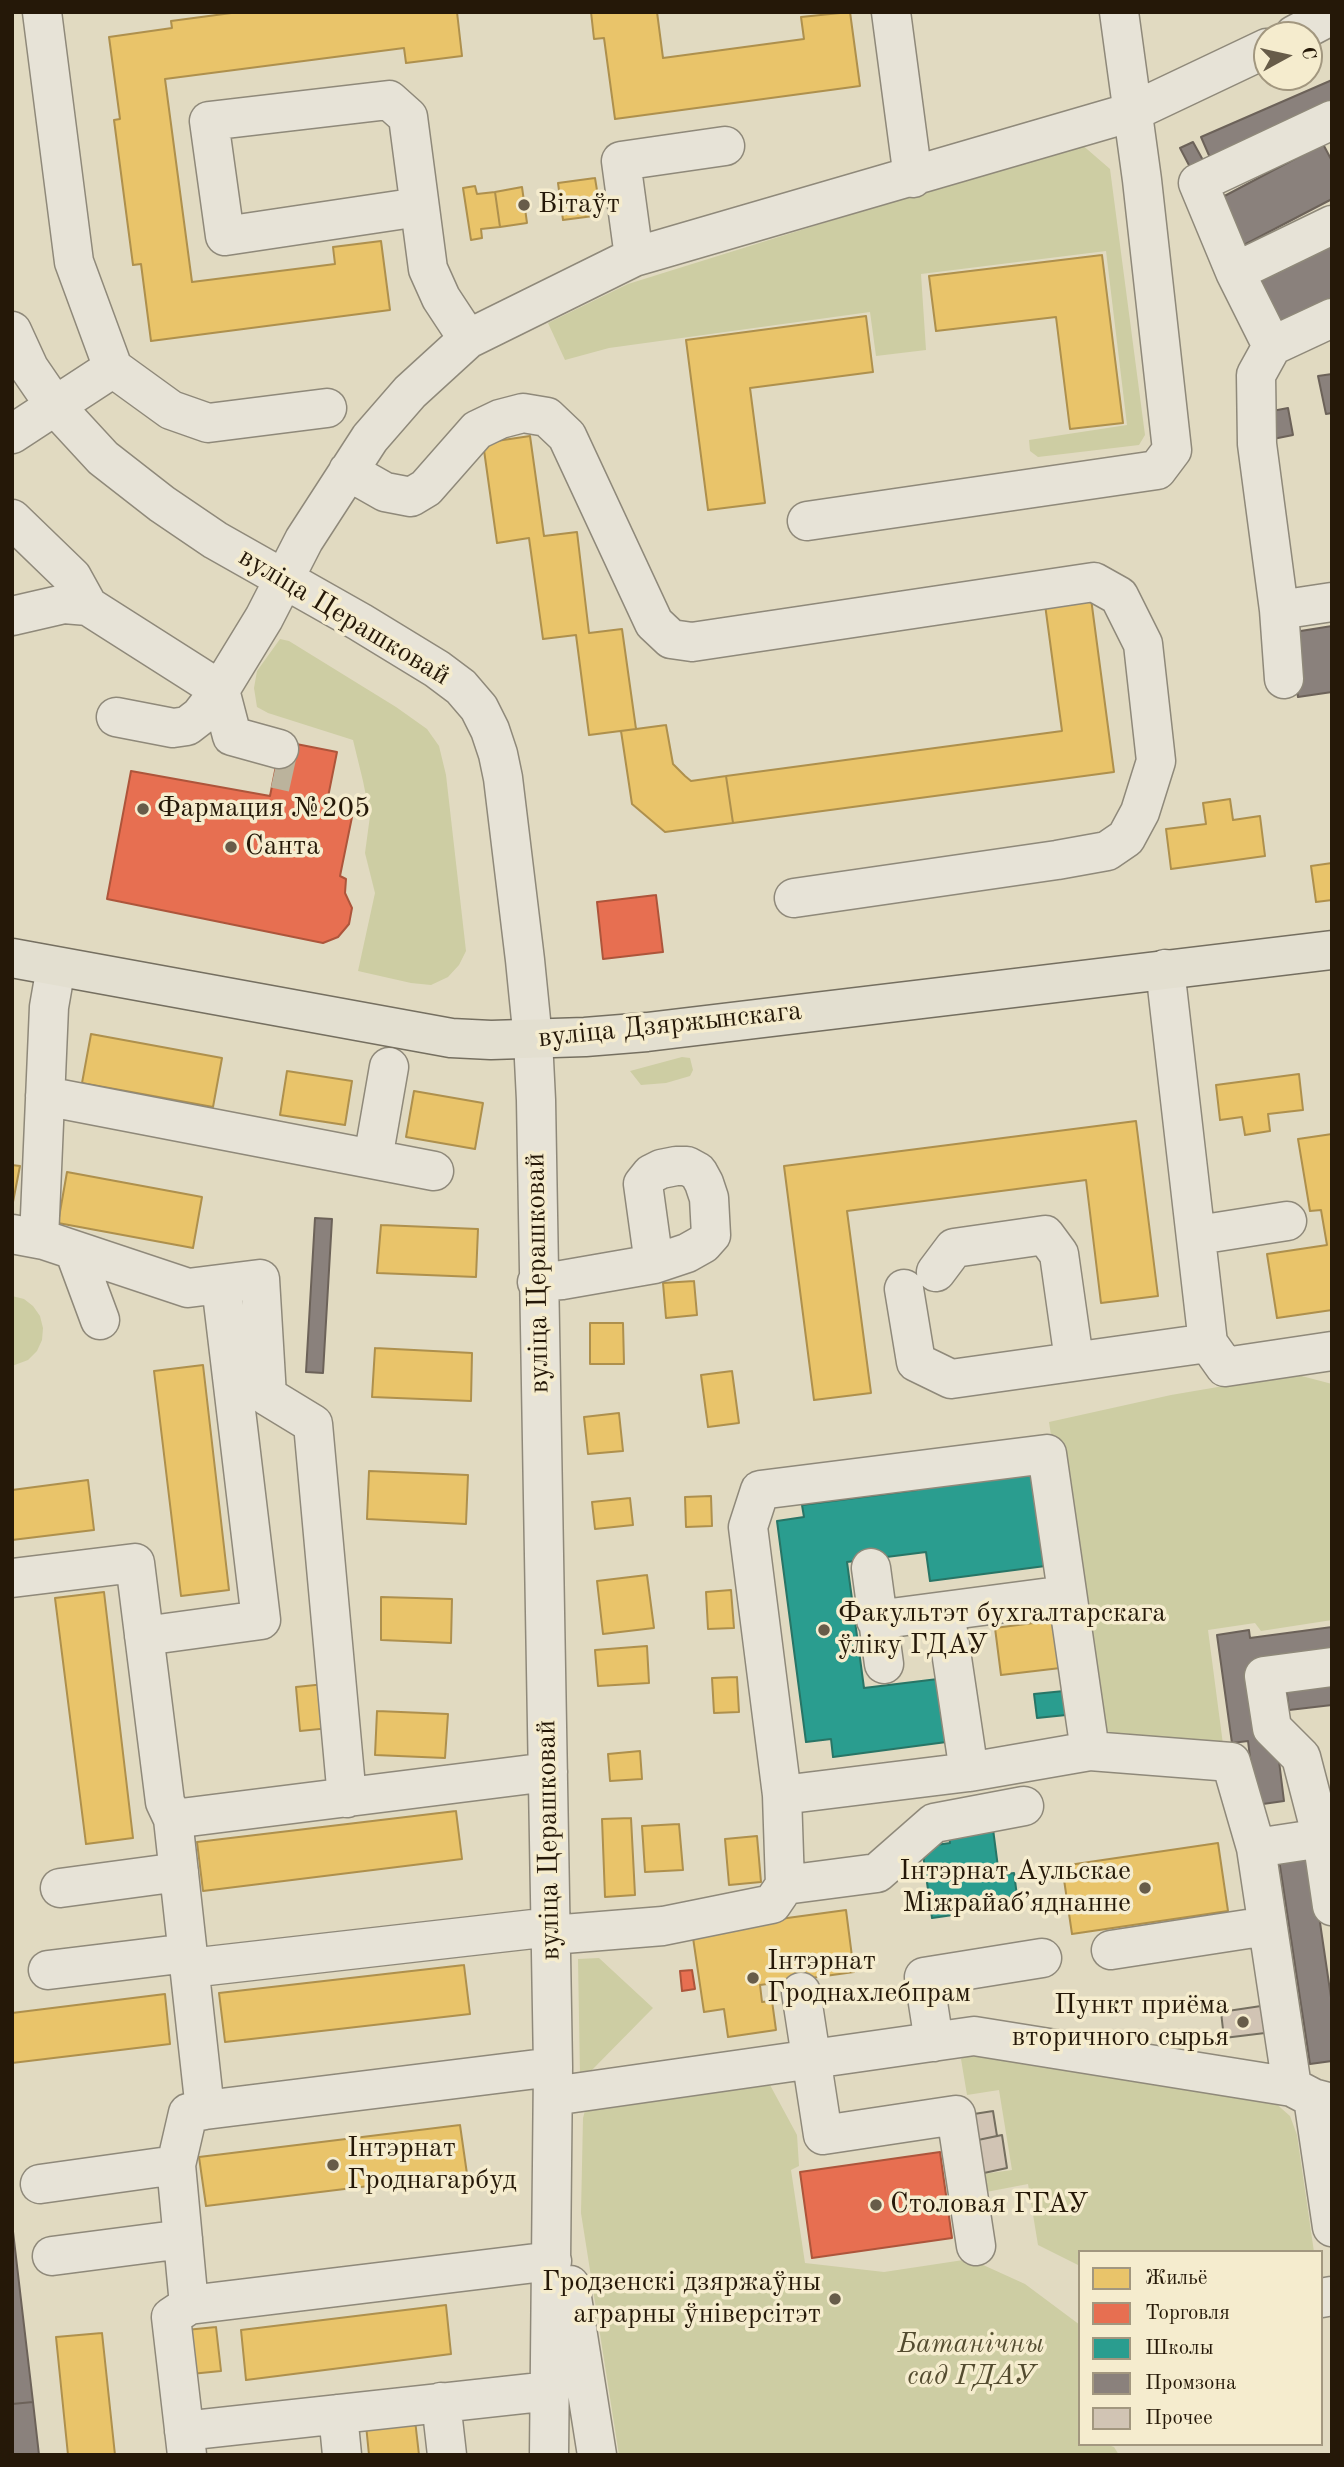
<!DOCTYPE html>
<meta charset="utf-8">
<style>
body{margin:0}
#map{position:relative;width:1344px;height:2467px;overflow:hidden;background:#e1dac1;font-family:"Old Standard TT",serif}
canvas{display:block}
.frame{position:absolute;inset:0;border:14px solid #251808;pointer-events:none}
.legend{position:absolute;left:1078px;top:2250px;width:245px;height:196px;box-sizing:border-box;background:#f5ecce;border:2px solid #a2977f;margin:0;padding:9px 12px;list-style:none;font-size:21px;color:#251808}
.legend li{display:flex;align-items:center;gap:14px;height:35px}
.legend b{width:35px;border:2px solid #a2977f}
.north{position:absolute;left:1253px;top:21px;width:70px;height:70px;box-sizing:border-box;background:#f5ecce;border:2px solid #a2977f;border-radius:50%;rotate:82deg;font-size:19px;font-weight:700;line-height:28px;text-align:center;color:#251808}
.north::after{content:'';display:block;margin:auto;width:24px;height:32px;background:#675c49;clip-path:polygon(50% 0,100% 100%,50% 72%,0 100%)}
</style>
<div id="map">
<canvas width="1344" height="2467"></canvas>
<div class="frame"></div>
<ul class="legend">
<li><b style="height:19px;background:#e9c46a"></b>Жильё</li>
<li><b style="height:19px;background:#e76f51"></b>Торговля</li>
<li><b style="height:19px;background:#2a9d8f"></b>Школы</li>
<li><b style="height:19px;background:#8a817c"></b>Промзона</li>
<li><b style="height:19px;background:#d1c4b4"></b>Прочее</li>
</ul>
<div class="north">С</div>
</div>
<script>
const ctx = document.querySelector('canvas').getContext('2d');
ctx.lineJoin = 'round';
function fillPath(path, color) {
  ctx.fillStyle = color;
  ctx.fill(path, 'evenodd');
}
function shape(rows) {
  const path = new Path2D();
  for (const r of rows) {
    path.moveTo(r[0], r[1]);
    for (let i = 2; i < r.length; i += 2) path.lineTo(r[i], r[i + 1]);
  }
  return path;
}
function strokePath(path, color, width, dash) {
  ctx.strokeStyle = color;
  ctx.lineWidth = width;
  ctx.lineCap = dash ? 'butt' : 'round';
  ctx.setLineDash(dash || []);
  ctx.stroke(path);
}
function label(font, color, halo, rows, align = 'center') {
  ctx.font = font + ' "Old Standard TT",serif';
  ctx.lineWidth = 7;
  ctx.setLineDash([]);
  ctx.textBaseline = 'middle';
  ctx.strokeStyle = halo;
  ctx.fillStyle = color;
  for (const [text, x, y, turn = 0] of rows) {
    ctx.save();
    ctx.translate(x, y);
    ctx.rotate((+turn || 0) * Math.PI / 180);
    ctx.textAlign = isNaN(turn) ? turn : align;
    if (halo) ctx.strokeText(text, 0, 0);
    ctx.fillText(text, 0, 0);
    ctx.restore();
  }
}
fillPath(shape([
 [1080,143,1110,169,1145,435,1139,445,1038,457,1030,451,1029,440,1127,425,1106,251,921,274,926,350,876,356,870,312,609,348,565,360,548,323,628,284],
 [280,639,289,641,396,707,427,729,439,746,446,775,466,951,459,965,448,977,431,985,411,983,358,971,375,893,365,853,370,816,363,781,353,740,268,713,257,707,254,688,257,671],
 [682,1057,690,1058,693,1070,690,1076,666,1083,641,1085,630,1071],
 [12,1296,24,1299,33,1306,40,1316,43,1328,42,1340,37,1351,28,1360,12,1366],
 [1294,1374,1332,1384,1332,1620,1261,1631,1255,1623,1208,1630,1224,1752,1098,1743,1049,1422,1171,1395],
 [599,1958,653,2008,588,2074,580,2075,578,1959],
 [979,2052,1273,2101,1290,2116,1297,2135,1314,2252,1080,2252,1080,2266,1038,2245,1028,2184,986,2192,983,2174,1012,2170,999,2090,967,2095,961,2059,967,2054],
 [770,2085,797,2135,799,2166,791,2170,805,2263,884,2272,970,2259,1025,2284,1080,2325,1080,2444,1105,2444,1114,2447,1119,2455,619,2455,581,2213,583,2118,586,2107]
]), '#cdcda3');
const homes = shape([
 [239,12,457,12,462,56,406,63,404,48,165,79,192,282,335,264,333,247,381,241,390,310,151,341,141,264,133,265,114,120,120,119,109,37,172,28,171,21,239,12],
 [591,12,657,12,663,58,804,39,801,17,850,12,860,86,615,119,604,38,594,39,591,12],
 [595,178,601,215,563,220,558,183,595,178],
 [475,186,477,194,495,192,500,227,481,229,482,238,471,240,463,188,475,186],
 [522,187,527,223,500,227,495,192,522,187],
 [1102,255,1123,423,1070,429,1056,317,936,331,929,276,1102,255],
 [866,316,873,372,750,388,765,503,708,510,686,340,866,316],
 [530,436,544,536,577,532,589,633,622,629,636,729,589,735,576,635,543,639,529,538,497,543,483,443,530,436],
 [1090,591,1114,772,733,823,726,776,1062,731,1044,597,1090,591],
 [666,725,673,764,685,776,691,781,726,776,733,823,665,832,632,804,621,731,666,725],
 [1230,799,1233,820,1260,816,1265,856,1171,869,1166,829,1206,824,1203,803,1230,799],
 [1332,863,1332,900,1316,902,1311,866,1332,863],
 [91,1034,222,1058,213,1107,82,1083,91,1034],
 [287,1071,352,1081,345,1125,280,1115,287,1071],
 [1299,1074,1303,1110,1268,1114,1270,1131,1245,1135,1242,1117,1220,1120,1216,1085,1299,1074],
 [414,1091,483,1103,475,1149,406,1137,414,1091],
 [1136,1121,1158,1296,1101,1303,1086,1180,847,1211,871,1393,814,1400,784,1166,1136,1121],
 [1332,1134,1332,1310,1277,1318,1267,1254,1327,1245,1321,1210,1310,1211,1298,1139,1332,1134],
 [12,1165,20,1166,12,1207,12,1165],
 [67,1172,202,1197,193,1248,58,1223,67,1172],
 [381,1225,478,1229,476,1277,377,1273,381,1225],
 [694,1281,697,1315,666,1318,663,1283,694,1281],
 [590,1323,623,1323,624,1364,590,1364,590,1323],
 [375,1348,472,1353,471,1401,372,1397,375,1348],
 [203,1365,229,1590,181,1596,154,1371,203,1365],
 [732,1371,739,1423,708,1427,701,1375,732,1371],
 [619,1413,623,1451,588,1454,584,1417,619,1413],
 [369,1471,468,1475,466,1524,367,1519,369,1471],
 [88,1480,94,1530,12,1540,12,1490,88,1480],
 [711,1496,712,1526,686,1527,685,1497,711,1496],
 [630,1498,633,1525,595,1529,592,1502,630,1498],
 [647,1575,654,1628,603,1634,597,1581,647,1575],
 [731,1590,734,1628,708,1629,706,1592,731,1590],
 [104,1592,133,1838,86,1844,55,1598,104,1592],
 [381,1597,452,1599,451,1643,381,1640,381,1597],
 [1064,1619,1069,1667,1001,1675,995,1628,1064,1619],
 [647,1646,649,1683,598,1686,595,1650,647,1646],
 [737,1677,739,1712,714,1713,712,1678,737,1677],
 [325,1684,330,1728,300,1731,296,1687,325,1684],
 [377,1711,448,1714,445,1758,375,1755,377,1711],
 [640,1751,642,1779,610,1781,608,1754,640,1751],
 [456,1811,462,1859,203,1891,197,1842,456,1811],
 [631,1818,635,1895,605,1897,602,1819,631,1818],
 [679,1824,683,1870,645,1872,642,1826,679,1824],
 [757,1836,761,1882,729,1885,725,1839,757,1836],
 [1218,1843,1228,1911,1072,1934,1062,1866,1218,1843],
 [846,1910,854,1972,760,1985,762,2002,772,2001,776,2030,728,2037,724,2009,704,2012,692,1931,846,1910],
 [464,1965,470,2014,225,2042,219,1993,464,1965],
 [165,1994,170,2044,12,2063,12,2013,165,1994],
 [460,2125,467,2174,206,2206,199,2157,460,2125],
 [446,2305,451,2354,246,2380,241,2330,446,2305],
 [216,2327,221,2371,191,2374,186,2330,216,2327],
 [102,2333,115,2455,68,2455,56,2337,102,2333],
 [415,2420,419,2455,369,2455,366,2425,415,2420]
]);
fillPath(homes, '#e9c46a');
strokePath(homes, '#ae904d', 2);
const shops = shape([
 [281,741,337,752,325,812,352,817,340,876,346,879,345,893,352,908,349,924,338,937,323,943,107,899,131,771,270,796,281,741],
 [656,895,663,952,603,959,597,902,656,895],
 [692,1970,695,1989,682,1991,680,1971,692,1970],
 [940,2152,952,2238,812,2258,800,2172,940,2152]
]);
fillPath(shops, '#e76f51');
strokePath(shops, '#ad553b', 2);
const schools = shape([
 [1040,1461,1053,1565,930,1581,926,1552,847,1562,864,1688,946,1678,954,1741,833,1757,831,1739,806,1742,777,1521,804,1517,802,1505,917,1490,916,1478,1040,1461],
 [1074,1690,1076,1714,1037,1718,1034,1694,1074,1690],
 [993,1829,999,1875,1014,1873,1017,1896,959,1904,960,1914,932,1918,922,1847,950,1843,949,1835,993,1829]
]);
fillPath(schools, '#2a9d8f');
strokePath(schools, '#287566', 2);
const industry = shape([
 [1332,80,1332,107,1211,160,1201,137,1332,80],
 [1193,142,1204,162,1191,169,1180,148,1193,142],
 [1323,144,1332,161,1332,199,1240,247,1215,201,1323,144],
 [1332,241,1332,300,1275,329,1251,281,1332,241],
 [1332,374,1332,413,1326,414,1318,376,1332,374],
 [1288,408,1293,435,1273,439,1267,412,1288,408],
 [1332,626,1332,692,1298,697,1288,633,1332,626],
 [315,1218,332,1219,323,1373,306,1372,315,1218],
 [1332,1627,1332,1656,1252,1666,1276,1737,1284,1801,1256,1805,1248,1741,1232,1743,1217,1635,1249,1630,1250,1638,1332,1627],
 [1332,1675,1332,1705,1289,1710,1285,1680,1332,1675],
 [1309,1848,1332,2004,1332,2061,1310,2064,1278,1853,1309,1848],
 [12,2223,33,2402,12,2404,12,2223],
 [33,2402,39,2455,12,2455,12,2404,33,2402]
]);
fillPath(industry, '#8a817c');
strokePath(industry, '#6c6259', 2);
const building = shape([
 [1261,2006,1265,2033,1224,2038,1221,2012,1261,2006],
 [993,2111,997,2136,978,2140,974,2114,993,2111],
 [1002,2135,1007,2168,984,2173,978,2140,1002,2135]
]);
fillPath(building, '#d1c4b4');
strokePath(building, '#756f60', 2);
strokePath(shape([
 [275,769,293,773]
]), '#bbb39c', 38, [38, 19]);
const minor = shape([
 [42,12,74,262,113,368,171,410,208,423,327,408],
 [891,12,913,178],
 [1294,35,1332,15],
 [419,207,225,236,209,121,389,100,408,117,428,269,441,298,468,339],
 [634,257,621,161,725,146],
 [1235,272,1332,225],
 [12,331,29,368,55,406,103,458,162,504,215,540,360,622,437,669,461,687,479,708,490,730,498,754,503,778,525,960,533,1040,536,1100,553,2067,549,2455],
 [1272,346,1235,272,1198,183,1332,120],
 [12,434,113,368],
 [348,471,385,492,411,497,426,488,477,430,500,419,523,413,547,417,567,436,654,623,671,639,692,642,1094,582,1119,596,1143,644,1156,761,1140,812,1126,838,1107,851,1057,860,794,898],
 [12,519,72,577,88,606],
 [807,521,1157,470,1172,450,1142,180,1119,12],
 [1279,610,1332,602],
 [12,616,64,604,88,606,220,690,264,618,304,540,370,438,410,392,468,339,634,257,1132,112,1267,48],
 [1284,679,1279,610,1257,444,1256,375,1272,346,1332,318],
 [220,690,232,736,279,749],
 [116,717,173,728,187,726,200,716,220,690],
 [45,1096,434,1171],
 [373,1159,389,1067],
 [12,1234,44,1240,188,1288,260,1279,267,1396,313,1424,347,1798],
 [1198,1235,1287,1221],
 [39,1239,49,1007,56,967],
 [74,1250,100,1320],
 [936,1272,954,1248,1045,1235,1059,1254,1074,1360],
 [537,1282,562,1280,654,1264,687,1253,703,1244,711,1235,709,1198,704,1183,698,1172,687,1166,676,1166,661,1169,651,1174,643,1184,654,1264],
 [904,1289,916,1362,951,1379,1208,1343,1165,969],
 [1208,1343,1225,1367,1332,1351],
 [871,1568,884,1664],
 [12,1578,135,1563,165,1802,173,1819],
 [945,1611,969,1772],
 [876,1620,1066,1595],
 [144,1636,261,1620,221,1285],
 [1090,1751,1231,1762,1256,1848,1292,2087],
 [548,1772,173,1819,205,2110,553,2067],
 [782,1795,969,1772,1090,1751,1047,1454,760,1490,748,1527,782,1795,785,1885],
 [1322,1838,1332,1906],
 [1256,1848,1322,1838,1301,1757,1272,1728,1264,1676,1332,1667],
 [60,1888,179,1872],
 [551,1935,663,1926,772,1904,785,1885,877,1873,934,1823,1024,1806],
 [1111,1950,1267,1926],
 [190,1968,551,1927],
 [48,1970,188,1953],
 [801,1992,823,2135,956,2115,976,2246],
 [934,2042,924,1977,1042,1958],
 [553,2096,974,2036,1292,2087,1313,2098,1332,2103],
 [1313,2098,1332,2227],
 [205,2110,188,2113,176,2165,189,2305,552,2261],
 [40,2184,176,2165],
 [52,2256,183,2239],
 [570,2285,597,2455],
 [1321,2298,1332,2296],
 [441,2402,447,2455],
 [338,2414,342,2455],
 [184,2431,550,2391],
 [187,2455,171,2317,189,2305]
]);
const major = shape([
 [12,958,451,1038,491,1040,585,1037,647,1032,1332,950]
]);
strokePath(minor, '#8f897a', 41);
strokePath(major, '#756f60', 41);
strokePath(minor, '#e7e3d7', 38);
strokePath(major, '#e3dfd0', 38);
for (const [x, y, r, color] of [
 [524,205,7,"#675c49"],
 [143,809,7,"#675c49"],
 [231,847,7,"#675c49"],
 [824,1630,7,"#675c49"],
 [1145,1888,7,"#675c49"],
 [753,1978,7,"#675c49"],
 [1243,2022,7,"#675c49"],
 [333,2165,7,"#675c49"],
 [876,2205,7,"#675c49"],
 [835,2299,7,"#675c49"]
]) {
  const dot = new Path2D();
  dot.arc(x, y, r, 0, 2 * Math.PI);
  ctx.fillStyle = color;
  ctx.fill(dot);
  strokePath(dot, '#f5ecce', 2.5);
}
label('28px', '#251808', '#f5ecce', [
 ["Вітаўт",538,205],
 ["Фармация №205",157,809],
 ["Санта",245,847],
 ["Факультэт бухгалтарскага",838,1614],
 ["ўліку ГДАУ",838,1646],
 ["Інтэрнат Аульскае",1131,1872,"right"],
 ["Міжрайабʼяднанне",1131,1904,"right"],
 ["Інтэрнат",767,1962],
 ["Гроднахлебпрам",767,1994],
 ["Пункт приёма",1229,2006,"right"],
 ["вторичного сырья",1229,2038,"right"],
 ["Інтэрнат",347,2149],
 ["Гроднагарбуд",347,2181],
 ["Столовая ГГАУ",890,2205],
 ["Гродзенскі дзяржаўны",821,2283,"right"],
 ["аграрны ўніверсітэт",821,2315,"right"]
], 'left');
label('28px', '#251808', '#f5ecce', [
 ["вуліца Церашковай",344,617,31],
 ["вуліца Дзяржынскага",670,1025,-6],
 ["вуліца Церашковай",538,1273,-91],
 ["вуліца Церашковай",549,1840,-91]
]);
label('italic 28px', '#534b2f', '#f5ecce', [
 ["Батанічны",971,2345],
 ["сад ГДАУ",971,2377]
]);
</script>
